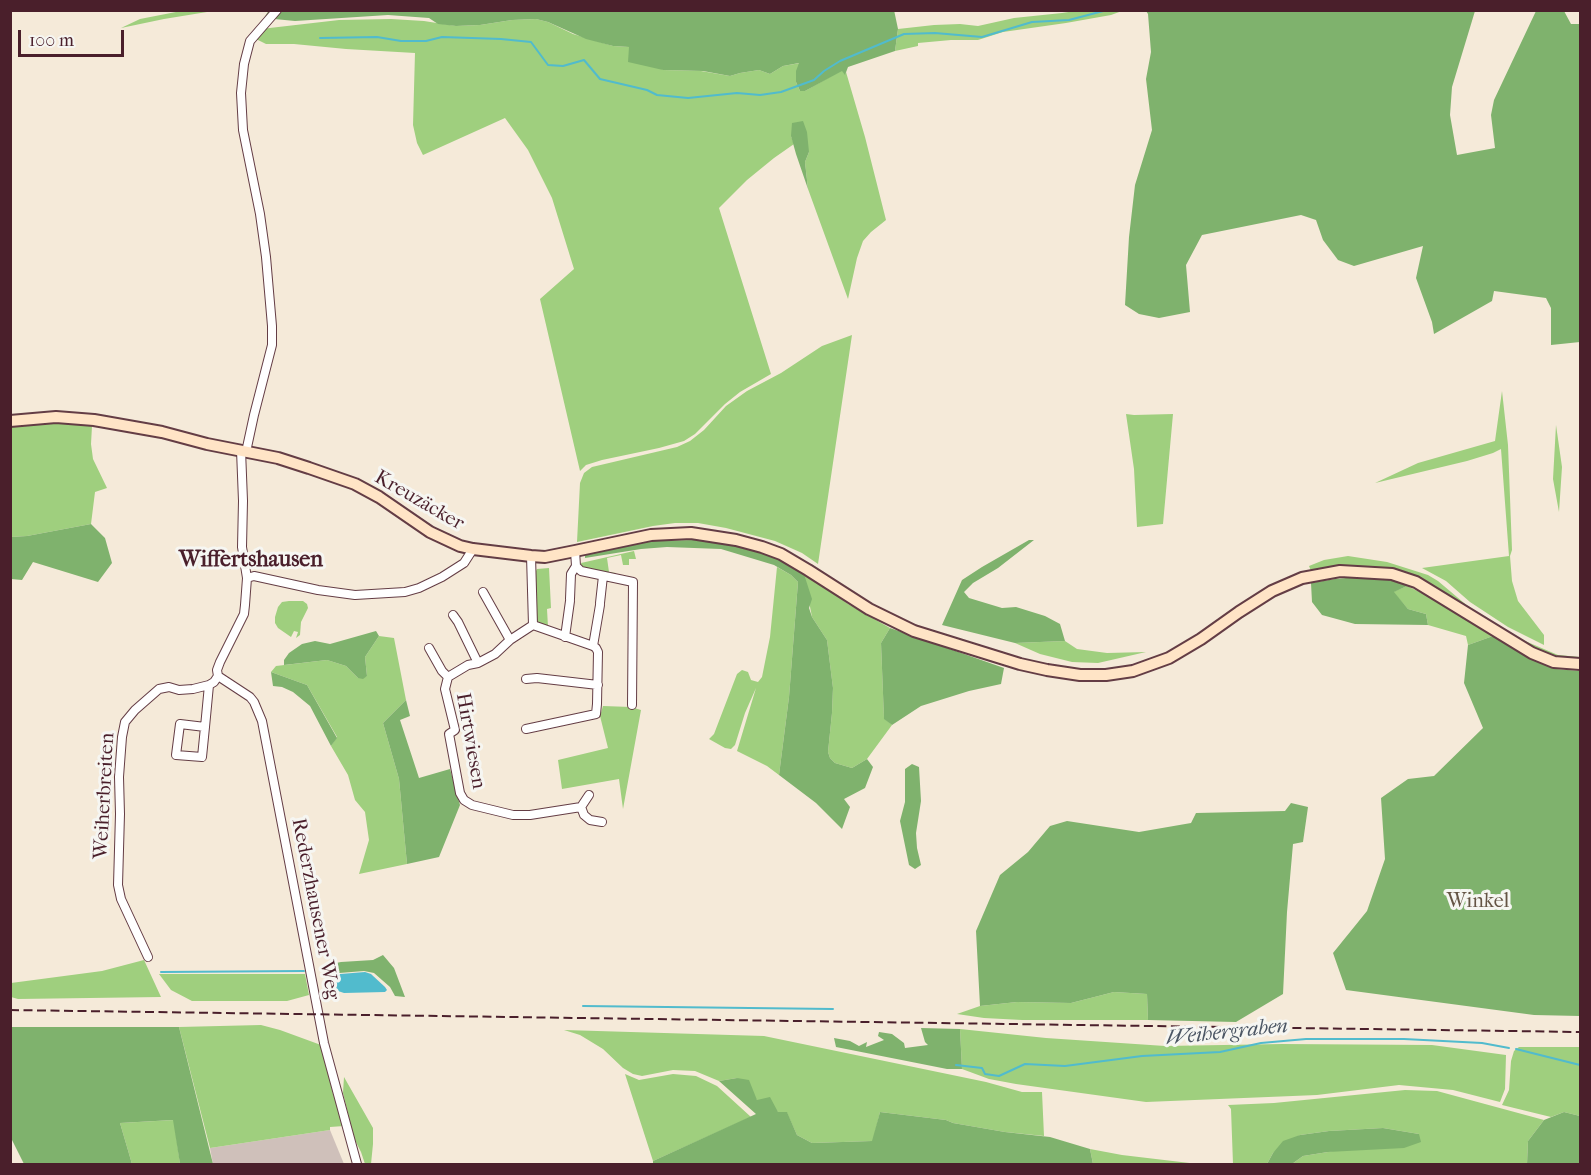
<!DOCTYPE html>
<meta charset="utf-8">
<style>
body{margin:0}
#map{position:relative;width:1591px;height:1175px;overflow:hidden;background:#f5ead9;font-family:"IM FELL French Canon",serif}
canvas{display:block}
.frame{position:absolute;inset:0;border:12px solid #4a1f2b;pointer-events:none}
.scale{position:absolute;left:18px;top:30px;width:106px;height:27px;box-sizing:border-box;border:3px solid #4a1f2b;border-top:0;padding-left:8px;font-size:18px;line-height:21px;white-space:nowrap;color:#4a1f2b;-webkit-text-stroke:4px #f6f6f2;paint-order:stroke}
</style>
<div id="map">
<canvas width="1591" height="1175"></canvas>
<div class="frame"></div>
<div class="scale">100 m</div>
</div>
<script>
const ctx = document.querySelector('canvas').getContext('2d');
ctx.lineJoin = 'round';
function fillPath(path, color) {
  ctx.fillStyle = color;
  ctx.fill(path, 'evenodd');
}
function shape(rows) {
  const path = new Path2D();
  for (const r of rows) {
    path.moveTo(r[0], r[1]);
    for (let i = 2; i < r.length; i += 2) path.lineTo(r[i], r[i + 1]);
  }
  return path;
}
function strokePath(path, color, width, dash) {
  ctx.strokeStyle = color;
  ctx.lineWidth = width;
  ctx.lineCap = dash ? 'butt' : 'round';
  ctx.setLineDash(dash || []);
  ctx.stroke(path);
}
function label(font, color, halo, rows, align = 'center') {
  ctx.font = font + ' "IM FELL French Canon",serif';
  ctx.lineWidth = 6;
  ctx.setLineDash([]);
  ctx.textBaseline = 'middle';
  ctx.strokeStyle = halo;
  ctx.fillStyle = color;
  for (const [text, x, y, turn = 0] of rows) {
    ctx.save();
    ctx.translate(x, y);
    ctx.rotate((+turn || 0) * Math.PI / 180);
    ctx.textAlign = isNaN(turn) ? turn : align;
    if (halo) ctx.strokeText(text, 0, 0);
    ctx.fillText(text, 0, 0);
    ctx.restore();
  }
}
fillPath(shape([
 [330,1130,344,1164,213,1164,210,1148]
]), '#cfc0ba');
fillPath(shape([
 [181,11,226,11,207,12,164,19,121,28,140,19],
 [1075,11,1122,11,1111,15,1066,23,1003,32,978,40,951,40,918,43,918,46,895,51,898,29,934,25,960,24,978,26,1014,18,1062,13],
 [391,19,424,21,456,26,480,25,512,20,536,19,548,22,573,34,613,46,629,47,663,70,701,71,730,76,740,73,759,70,770,74,783,66,800,63,796,82,800,91,805,91,842,70,845,74,846,72,865,137,886,220,871,232,863,241,857,258,848,299,808,189,805,162,809,152,791,136,794,144,774,158,747,180,719,208,771,374,740,392,725,404,695,434,684,441,659,448,602,460,586,465,580,471,540,299,574,269,552,198,528,150,505,118,423,155,417,143,413,125,415,53,346,49,294,44,266,44,258,40,252,40,261,29,339,20],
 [852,335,818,564,802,553,775,541,726,528,698,523,675,523,653,526,577,542,580,483,584,473,592,467,677,447,690,441,704,430,726,406,747,391,781,373,822,346],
 [1502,391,1508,445,1512,550,1510,556,1512,581,1518,601,1544,635,1544,645,1508,627,1470,602,1446,581,1422,568,1509,556,1501,449,1493,453,1467,461,1375,483,1418,463,1495,441],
 [1126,414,1134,415,1173,414,1163,524,1137,527,1134,469],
 [37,421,91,424,92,426,91,444,93,459,107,488,95,492,91,524,27,536,11,537,11,424],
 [1556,425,1562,467,1559,512,1553,479],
 [634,551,636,559,629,559,629,565,623,565,621,555,607,558,609,572,616,573,614,576,582,568,581,563],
 [1348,556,1387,562,1428,575,1438,581,1470,608,1518,638,1558,655,1580,657,1580,661,1558,658,1537,651,1450,597,1415,577,1343,567,1311,571,1309,566,1324,560],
 [777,567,791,575,798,582,789,697,779,775,767,766,737,751,756,688,745,713,735,745,731,749,725,748,709,739,714,734,737,674,742,670,748,672,751,680,758,682,762,677,770,637],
 [549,568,551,608,547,609,548,627,537,622,535,614,535,573,537,569],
 [803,571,848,604,890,628,881,643,884,718,892,725,867,759,852,768,835,763,830,758,828,752,832,713,833,688,827,640,812,617],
 [1407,586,1447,605,1493,636,1468,645,1466,636,1428,625,1426,614,1408,609,1393,592],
 [289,601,303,601,307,604,308,608,301,622,300,635,296,638,298,632,294,631,291,637,278,628,275,623,275,617,278,607,282,602],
 [379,636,394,638,406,700,383,723,399,779,407,864,359,874,369,840,365,812,355,800,348,775,331,746,337,737,307,685,271,672,276,666,327,660,346,666,358,678,367,676,365,657],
 [1065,641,1077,649,1107,653,1146,652,1098,663,1072,662,1040,654,1015,643],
 [603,706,631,707,641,710,623,809,619,779,562,789,558,760,608,748,600,716],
 [144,960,161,997,18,999,11,997,11,983,102,971],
 [159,974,305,974,309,995,287,1001,192,1001,171,990],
 [1114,992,1147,994,1148,1020,1022,1020,984,1018,957,1014,980,1006,1017,1002,1071,1003],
 [261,1025,280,1030,321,1045,333,1094,344,1126,330,1127,330,1130,210,1148,179,1027],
 [960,1029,1046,1038,1165,1046,1282,1044,1432,1045,1506,1055,1505,1089,1500,1102,1453,1090,1399,1085,1317,1095,1146,1102,1016,1084,989,1079,962,1069],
 [564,1030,764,1036,986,1082,1022,1092,1042,1092,1044,1136,1005,1132,953,1123,946,1120,880,1112,873,1141,812,1143,797,1135,787,1113,778,1112,757,1100,737,1078,719,1081,695,1071,673,1070,642,1076,633,1074,623,1068,603,1049,580,1035],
 [1519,1047,1580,1047,1580,1116,1564,1112,1551,1117,1502,1105,1509,1090,1511,1061,1514,1051],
 [625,1074,639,1080,673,1074,696,1076,717,1086,751,1117,653,1161],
 [344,1077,373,1128,373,1144,371,1164,365,1164,361,1152,354,1138,343,1093],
 [1405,1090,1437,1091,1544,1120,1528,1141,1527,1164,1292,1164,1303,1156,1328,1152,1419,1134,1383,1128,1329,1131,1300,1135,1273,1153,1267,1164,1233,1164,1231,1109,1228,1105,1274,1103],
 [174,1120,180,1164,132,1164,120,1123],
 [1090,1149,1122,1155,1198,1164,1093,1164]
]), '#9fcf7e');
fillPath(shape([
 [269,10,894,10,898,29,895,51,848,67,845,75,842,71,805,91,800,91,796,82,796,71,799,63,783,66,770,74,759,70,740,73,730,76,703,71,663,70,628,62,629,47,613,46,586,39,548,22,536,19,512,20,480,25,456,26,438,24,429,18,388,15,295,21,264,18],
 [1146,11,1475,11,1452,87,1450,115,1457,155,1495,148,1491,115,1494,100,1536,11,1564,11,1571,24,1580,24,1580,342,1551,345,1551,308,1546,298,1494,291,1492,301,1434,334,1432,322,1416,278,1423,246,1354,266,1338,260,1323,240,1316,220,1301,215,1202,235,1186,265,1190,312,1159,318,1139,314,1125,305,1129,237,1135,185,1152,130,1146,79,1151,52,1148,14],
 [803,121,807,132,809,152,805,162,808,189,796,154,791,136,792,123],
 [91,524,105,538,112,563,98,582,33,562,22,580,11,579,12,565,10,565,11,537,27,536],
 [694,540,729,544,766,554,803,571,812,599,809,608,812,617,827,640,833,688,832,713,828,752,830,758,835,763,852,768,867,759,873,767,865,788,844,799,850,807,842,829,816,803,779,775,789,697,798,582,791,575,774,565,721,549,667,547,641,549,585,558,585,554,622,545,652,541],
 [1029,540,1034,540,998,568,973,583,964,592,969,598,1002,608,1016,607,1045,616,1060,624,1065,641,1015,643,942,625,962,580,982,567],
 [1357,577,1378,578,1394,581,1407,586,1394,592,1408,609,1426,614,1428,625,1355,624,1322,615,1312,602,1311,583,1335,579],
 [890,628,1004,668,1001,684,969,691,921,706,892,725,884,719,881,643],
 [376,631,379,636,365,657,367,676,363,679,358,678,346,666,327,660,284,665,284,660,289,653,302,644,315,641,330,644],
 [1493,636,1528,657,1556,669,1580,671,1580,1016,1534,1015,1346,990,1333,953,1367,911,1385,859,1381,798,1408,779,1434,776,1483,728,1464,683,1468,645],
 [271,672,307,685,337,738,331,746,310,706,293,692,282,687,273,686],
 [406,700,410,716,400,720,419,778,450,769,460,805,439,857,407,864,399,779,383,723],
 [912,764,919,767,921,801,916,833,917,848,921,865,915,869,909,865,900,821,905,802,905,769],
 [1291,803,1308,807,1303,842,1293,844,1287,912,1283,994,1236,1022,1148,1020,1147,994,1114,992,1071,1003,1017,1002,980,1006,976,931,1000,875,1028,852,1050,826,1067,821,1139,832,1191,823,1196,813,1285,811],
 [383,955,394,968,405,997,395,996,390,987,374,973,364,971,327,974,326,965,341,962,373,960],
 [11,1027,179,1027,213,1164,180,1164,173,1120,120,1123,132,1164,24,1164,11,1138],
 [921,1028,960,1029,962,1069,947,1069,836,1047,834,1038,850,1041,859,1046,867,1042,866,1047,884,1040,878,1036,879,1032,892,1034,904,1043,905,1048,928,1045,925,1042],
 [737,1078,749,1080,757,1100,770,1097,778,1112,787,1112,797,1135,812,1143,872,1141,880,1112,946,1120,953,1123,1005,1132,1050,1137,1090,1149,1093,1164,653,1164,653,1161,756,1114,719,1081],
 [1564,1112,1580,1116,1580,1164,1527,1164,1528,1141,1544,1120],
 [1383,1128,1419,1134,1421,1142,1404,1148,1328,1152,1303,1156,1292,1164,1267,1164,1273,1153,1283,1141,1300,1135,1329,1131]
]), '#7fb26d');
fillPath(shape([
 [365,972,371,974,385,987,387,990,385,992,344,993,335,990,330,983,328,975]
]), '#51bbcd');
strokePath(shape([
 [320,38,377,37,401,41,426,41,442,37,501,39,531,42,548,65,563,66,584,60,600,79,647,90,657,95,688,98,737,93,760,95,781,92,814,80,824,71,840,61,904,34,935,33,982,37,1032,22,1069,20,1107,10],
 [161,972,304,971],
 [583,1006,833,1009],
 [1516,1049,1580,1065],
 [956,1065,982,1068,985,1074,999,1076,1025,1064,1065,1066,1142,1056,1220,1052,1261,1043,1306,1039,1404,1039,1482,1043,1509,1048]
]), '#51bbcd', 2);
const street = shape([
 [246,452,254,415,272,345,272,326,266,257,260,214,243,130,241,93,244,64,250,41,277,10],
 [575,551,576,566,581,571,633,582,632,705],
 [531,556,533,625,510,640,495,654,478,663,468,665,448,677,445,689,455,730,449,734,460,793,464,800,472,805,513,815,530,815,581,807,589,795],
 [247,578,254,576,318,590,355,595,405,592,419,588,442,577,464,563,473,549],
 [483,592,510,640],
 [570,599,571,574,576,566],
 [600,603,603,576],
 [453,615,458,622,478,663],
 [565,637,570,601],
 [593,646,600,605],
 [429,648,442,671,448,677],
 [218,676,250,697,254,702,262,721,324,1043,357,1164],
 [526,679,537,678,598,685],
 [205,727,202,757,176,755,180,724,205,727,209,685],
 [526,729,596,714,597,704,598,652,596,648,593,646,533,625],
 [581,807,584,815,590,820,602,822],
 [148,957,121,899,118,885,120,814,119,777,122,737,125,722,135,710,159,689,169,687,179,690,193,689,209,685,214,682,218,676,217,670,220,662,244,614,245,605,247,578,242,547,243,501,241,450]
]);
const secondary = shape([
 [10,421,56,417,94,420,162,432,207,444,278,458,309,468,355,484,379,497,430,532,460,546,473,549,531,556,545,557,575,551,651,535,691,533,736,540,762,547,781,554,808,570,869,609,914,631,1020,664,1047,670,1080,675,1106,675,1133,671,1169,658,1201,639,1239,612,1272,591,1302,578,1340,571,1392,574,1416,582,1532,653,1554,662,1580,664]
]);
strokePath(street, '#643d45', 10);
strokePath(secondary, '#643d45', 14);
strokePath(street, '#fff', 8);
strokePath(secondary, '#ffe4c6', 10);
strokePath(shape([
 [10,1010,1580,1032]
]), '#4a1f2b', 2, [9, 4.5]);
label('20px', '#4a1f2b', '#f6f6f2', [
 ["Kreuzäcker",419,501,30],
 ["Hirtwiesen",470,741,80],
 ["Weiherbreiten",105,796,-87],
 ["Rederzhausener Weg",315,909,79]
]);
label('20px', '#645444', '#f6f6f2', [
 ["Winkel",1478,902]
]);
label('italic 21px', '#4c5664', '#f6f6f2', [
 ["Weihergraben",1227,1033,-6]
]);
label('bold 22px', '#4a1f2b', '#f6f6f2', [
 ["Wiffertshausen",251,561]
]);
</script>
